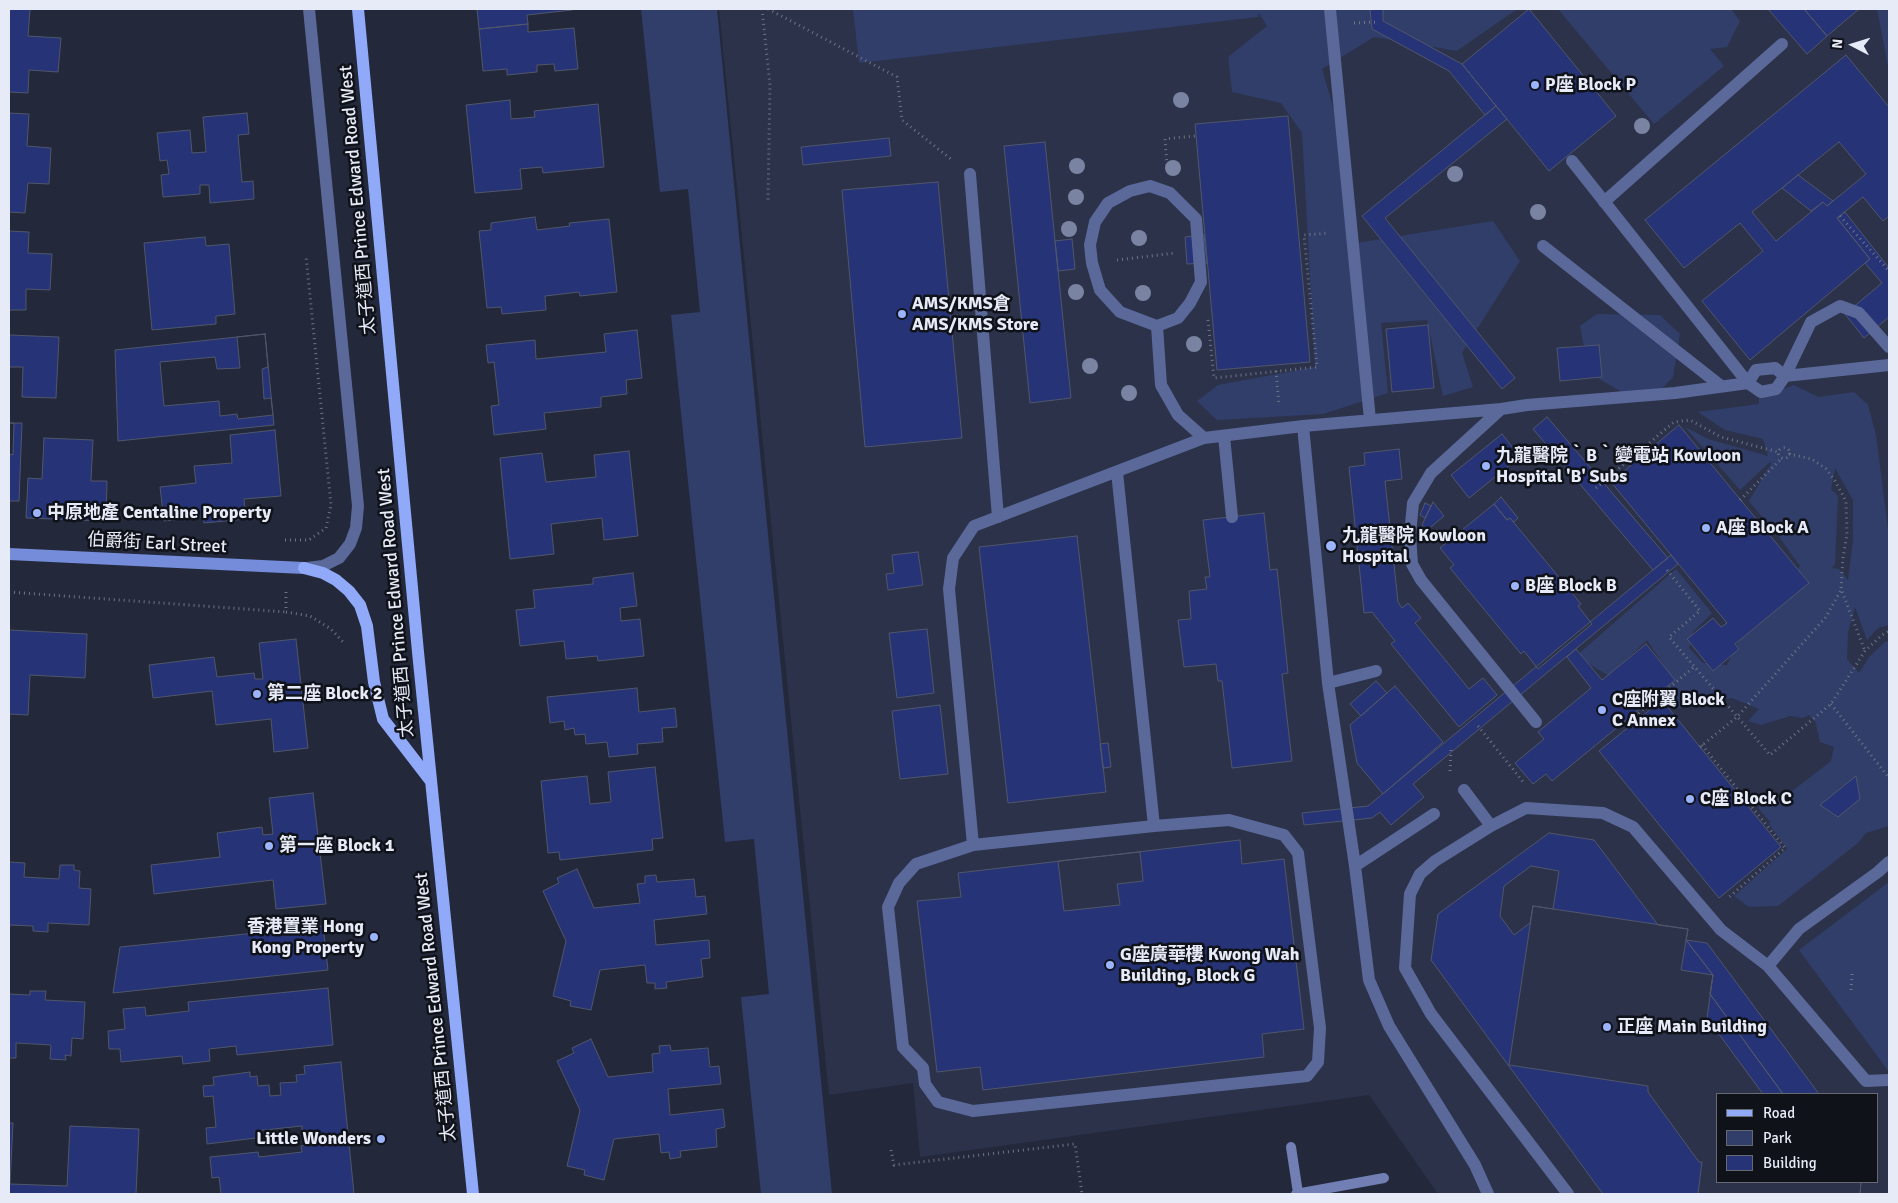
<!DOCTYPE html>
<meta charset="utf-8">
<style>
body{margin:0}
#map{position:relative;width:1898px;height:1203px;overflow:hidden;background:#23293b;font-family:Signika,sans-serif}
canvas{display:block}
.frame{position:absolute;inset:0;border:10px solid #e7ebf7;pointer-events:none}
.legend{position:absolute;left:1716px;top:1093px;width:162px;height:90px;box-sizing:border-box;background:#10121a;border:1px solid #666972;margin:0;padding:6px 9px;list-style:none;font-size:15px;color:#e7ebf7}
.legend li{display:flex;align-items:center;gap:10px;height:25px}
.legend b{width:25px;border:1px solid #666972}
.north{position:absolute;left:1828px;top:20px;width:50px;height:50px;-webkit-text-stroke:4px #10121a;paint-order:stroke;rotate:275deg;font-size:14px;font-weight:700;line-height:20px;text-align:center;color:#e7ebf7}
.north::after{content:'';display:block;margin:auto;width:18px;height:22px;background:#e7ebf7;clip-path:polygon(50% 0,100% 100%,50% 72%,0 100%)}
</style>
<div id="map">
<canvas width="1898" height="1203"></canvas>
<div class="frame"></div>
<ul class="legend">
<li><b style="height:6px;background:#90a9f8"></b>Road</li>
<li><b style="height:14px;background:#313e6a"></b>Park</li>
<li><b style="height:14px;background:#263477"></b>Building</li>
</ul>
<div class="north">N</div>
</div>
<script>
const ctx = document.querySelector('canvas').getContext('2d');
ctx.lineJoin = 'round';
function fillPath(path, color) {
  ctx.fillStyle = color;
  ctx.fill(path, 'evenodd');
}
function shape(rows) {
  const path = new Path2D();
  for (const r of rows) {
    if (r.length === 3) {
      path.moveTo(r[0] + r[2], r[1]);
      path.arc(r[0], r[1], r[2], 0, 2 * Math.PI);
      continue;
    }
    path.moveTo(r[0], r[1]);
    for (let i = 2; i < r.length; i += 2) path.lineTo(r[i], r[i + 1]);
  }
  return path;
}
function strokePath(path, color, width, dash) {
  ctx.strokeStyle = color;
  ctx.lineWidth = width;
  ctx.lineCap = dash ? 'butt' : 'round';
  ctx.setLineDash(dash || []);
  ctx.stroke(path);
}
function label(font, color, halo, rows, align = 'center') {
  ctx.font = font + ' Signika,"Noto Sans TC",sans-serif';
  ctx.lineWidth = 5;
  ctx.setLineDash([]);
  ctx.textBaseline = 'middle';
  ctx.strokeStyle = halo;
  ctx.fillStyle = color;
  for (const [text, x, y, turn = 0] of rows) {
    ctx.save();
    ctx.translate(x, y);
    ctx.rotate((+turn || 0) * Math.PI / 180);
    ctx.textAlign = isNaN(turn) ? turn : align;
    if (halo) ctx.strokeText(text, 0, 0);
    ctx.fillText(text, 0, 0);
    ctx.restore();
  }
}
fillPath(shape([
 [719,9,1889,9,1889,1194,1438,1194,1369,1095,920,1157,913,1083,829,1095],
 [1717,1094,1877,1094,1877,1182,1717,1182]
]), '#2b324a');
fillPath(shape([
 [641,9,717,9,832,1194,761,1194,741,997,769,994,754,839,725,842,671,315,700,312,688,189,660,192],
 [853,9,1517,9,1457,51,1374,37,1322,69,1340,131,1350,244,1493,221,1520,261,1462,353,1473,387,1443,396,1427,320,1381,323,1388,393,1323,414,1217,420,1197,401,1218,385,1315,367,1302,133,1281,103,1232,92,1228,57,1267,26,1259,13,1258,17,859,63],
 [1558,9,1731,9,1740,21,1727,47,1710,49,1724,66,1654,124],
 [1877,9,1889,9,1889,72],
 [1597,314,1660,315,1680,334,1673,377,1655,396,1637,401,1589,373,1580,326],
 [1794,385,1818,397,1854,392,1868,405,1876,435,1889,537,1889,625,1878,628,1867,640,1855,607,1848,632,1847,659,1859,673,1869,657,1885,642,1889,641,1889,826,1866,833,1858,843,1778,906,1749,907,1734,896,1787,849,1769,824,1770,822,1759,809,1759,796,1782,799,1831,761,1834,747,1820,742,1816,725,1817,724,1809,715,1803,718,1790,716,1761,725,1748,721,1759,709,1732,698,1674,709,1661,696,1640,707,1637,688,1664,666,1647,640,1609,676,1576,656,1676,569,1712,613,1693,632,1689,648,1703,663,1727,665,1745,628,1783,591,1800,566,1780,538,1749,501,1771,464,1770,462,1740,490,1685,427,1708,439,1768,456,1763,439,1725,430,1698,412,1759,404,1759,398],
 [1835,468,1853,500,1853,540,1848,580,1839,569,1832,568,1835,564,1838,496,1831,489],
 [1889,882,1889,1072,1799,950]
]), '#313e6a');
strokePath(shape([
 [1291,1147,1298,1193],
 [1296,1194,1384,1178]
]), '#717fb4', 10);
const building = shape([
 [9,9,30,9,28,36,61,38,58,72,29,70,28,93,9,92,9,9],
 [477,9,572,9,572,10,527,15,528,24,479,29,477,9],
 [1370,9,1383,9,1383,21,1462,64,1496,106,1485,115,1449,71,1372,29,1370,9],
 [1529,9,1616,116,1549,171,1462,64,1529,9],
 [1768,9,1804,9,1827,36,1807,54,1768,9],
 [1804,9,1859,9,1827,36,1804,9],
 [528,24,528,32,574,28,578,69,555,71,554,64,537,65,537,72,507,75,507,69,483,71,479,29,528,24],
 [1846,55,1889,107,1889,216,1883,221,1863,197,1837,218,1870,259,1750,360,1702,301,1763,251,1740,223,1684,268,1645,220,1846,55],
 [1839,142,1866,174,1827,206,1823,202,1776,241,1752,212,1839,142],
 [510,100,511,119,535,117,534,111,598,104,604,167,543,173,542,167,520,169,522,189,475,193,466,105,510,100],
 [1496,106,1507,119,1385,218,1515,378,1502,389,1362,216,1496,106],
 [9,113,29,114,27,146,51,148,49,184,28,183,25,213,9,212,9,113],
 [247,113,249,134,238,135,242,182,253,181,254,199,210,203,209,185,200,185,200,194,163,197,161,175,169,174,167,160,160,161,157,133,190,130,192,153,206,152,203,117,247,113],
 [1288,116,1310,362,1217,370,1195,124,1288,116],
 [889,138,891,156,803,165,801,147,889,138],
 [1045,142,1071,398,1030,403,1004,146,1045,142],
 [1798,175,1833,201,1827,206,1823,202,1811,211,1782,188,1798,175],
 [938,182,962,438,865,447,842,190,938,182],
 [1845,212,1889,268,1889,317,1864,338,1845,314,1882,283,1865,263,1870,259,1837,218,1845,212],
 [535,217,537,230,570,226,569,223,609,219,617,292,580,296,579,292,545,296,546,310,502,314,501,307,487,308,479,231,491,230,491,223,535,217],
 [9,231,29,232,28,253,52,254,50,290,26,289,26,310,9,310,9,231],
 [1204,235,1207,263,1187,264,1185,237,1204,235],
 [205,237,206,246,229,244,235,314,216,316,216,324,152,330,144,243,205,237],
 [1072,239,1075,269,1058,271,1055,241,1072,239],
 [1428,325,1434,388,1392,392,1386,329,1428,325],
 [637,330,642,378,626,380,627,394,601,397,601,407,544,413,546,429,494,435,491,406,499,405,494,362,488,363,486,345,535,340,536,359,606,352,604,334,637,330],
 [265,334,268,367,262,369,264,399,271,398,273,415,238,419,237,414,220,416,219,401,164,406,160,362,215,357,217,369,240,368,237,337,265,334],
 [265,334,274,425,118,441,115,350,265,334],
 [9,335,59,337,56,398,22,397,23,367,9,367,9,335],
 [1599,345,1602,377,1560,381,1557,348,1599,345],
 [1547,417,1668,558,1653,570,1533,429,1547,417],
 [9,423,14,423,13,455,9,454,9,423],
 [9,423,22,423,19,501,9,501,9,423],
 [1679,425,1809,583,1735,644,1739,649,1713,671,1687,639,1713,618,1721,627,1727,623,1611,482,1679,425],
 [275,430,281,496,244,499,246,519,204,523,203,517,164,521,160,487,196,483,194,466,232,463,230,435,275,430],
 [1502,434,1520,457,1469,498,1451,475,1502,434],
 [44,438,93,440,91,481,107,481,106,521,26,518,28,478,42,479,44,438],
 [1399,449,1402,479,1385,481,1398,602,1402,608,1408,603,1421,618,1415,623,1469,689,1483,678,1497,695,1459,727,1391,644,1395,641,1372,612,1364,613,1349,467,1365,465,1364,453,1399,449],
 [629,451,638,536,604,540,602,518,551,524,554,554,510,559,500,458,542,453,546,482,596,477,594,455,629,451],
 [1501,497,1518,518,1514,522,1510,518,1507,520,1494,504,1501,497],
 [1433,502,1444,516,1426,531,1422,525,1433,502],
 [1425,503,1431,506,1425,518,1420,515,1425,503],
 [1494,504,1507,520,1510,518,1581,604,1578,606,1592,624,1538,669,1524,651,1521,654,1450,568,1454,565,1440,548,1494,504],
 [1264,513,1270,570,1277,569,1288,673,1282,674,1292,761,1232,768,1222,681,1218,681,1216,664,1184,667,1178,620,1191,619,1189,591,1207,589,1205,577,1210,577,1203,520,1264,513],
 [1077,536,1106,792,1008,803,979,547,1077,536],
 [918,552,923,585,888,590,886,574,894,573,892,555,918,552],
 [1671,555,1678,564,1413,784,1424,797,1391,825,1380,812,1372,818,1304,825,1302,813,1368,806,1671,555],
 [633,573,637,606,620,608,621,621,640,619,644,656,598,661,597,656,566,659,564,641,520,646,516,610,535,608,533,590,593,584,593,578,633,573],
 [927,629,934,693,897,698,889,633,927,629],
 [9,630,87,634,85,678,30,675,28,715,9,714,9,630],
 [296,639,308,748,274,752,271,719,216,725,212,691,153,698,149,665,214,657,217,677,254,673,255,679,263,679,259,643,296,639],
 [1646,644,1675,680,1552,781,1546,774,1533,784,1515,763,1544,739,1538,732,1591,688,1567,657,1576,649,1602,680,1646,644],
 [1376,681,1387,693,1361,716,1350,704,1376,681],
 [1395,686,1443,742,1383,794,1357,763,1350,725,1395,686],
 [637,688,639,712,675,708,677,727,662,728,663,742,637,744,638,754,609,757,607,742,586,744,585,734,575,735,574,728,565,730,564,721,550,723,547,697,637,688],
 [1662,700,1781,847,1719,898,1599,751,1662,700],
 [940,705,948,774,900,779,892,711,940,705],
 [1108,743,1111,767,1103,768,1100,744,1108,743],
 [655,767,663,838,652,839,653,850,560,860,559,852,548,853,541,781,587,776,590,804,611,802,608,772,655,767],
 [1856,776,1860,799,1838,817,1820,805,1856,776],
 [313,793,326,904,276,909,273,880,154,894,151,865,220,857,217,833,262,827,263,835,273,834,269,798,313,793],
 [1549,833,1594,840,1658,925,1688,929,1686,940,1713,975,1710,994,1783,1094,1717,1094,1717,1182,1861,1182,1860,1194,1603,1194,1431,960,1438,914,1549,833],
 [1240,840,1242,864,1284,859,1304,1029,1262,1034,1264,1057,983,1090,980,1067,937,1072,917,901,961,897,958,873,1240,840],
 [1140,852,1143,881,1117,884,1120,905,1064,911,1058,861,1140,852],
 [9,862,25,863,24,877,59,879,60,865,74,865,74,870,80,871,79,888,91,889,89,925,48,923,48,932,33,931,33,926,9,925,9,862],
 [1531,866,1559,871,1553,909,1533,906,1530,923,1514,935,1500,916,1504,886,1531,866],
 [577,869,594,908,640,903,637,884,645,883,645,876,656,875,657,882,694,879,696,897,705,896,707,914,654,920,656,945,709,940,710,958,701,959,703,977,666,982,667,988,655,989,655,983,647,983,645,965,600,970,591,1010,570,1006,571,1001,553,996,566,941,543,891,559,883,557,878,577,869],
 [1533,906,1688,929,1681,970,1713,975,1707,1018,1763,1094,1717,1094,1717,1182,1861,1182,1860,1194,1698,1194,1702,1162,1699,1162,1648,1092,1648,1086,1509,1065,1533,906],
 [323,926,328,970,113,993,120,947,323,926],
 [1686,940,1707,943,1819,1094,1783,1094,1710,994,1713,975,1686,940],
 [328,988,333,1045,237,1055,236,1046,209,1049,210,1061,183,1064,182,1056,121,1062,120,1049,109,1049,108,1031,125,1029,123,1009,145,1007,146,1016,189,1011,188,1002,328,988],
 [30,991,46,991,45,1000,85,1002,83,1039,72,1038,71,1056,65,1055,66,1060,50,1059,51,1045,16,1043,16,1058,9,1058,9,994,30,995,30,991],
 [591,1039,608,1077,653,1072,652,1054,660,1053,659,1046,670,1045,671,1051,708,1048,710,1067,719,1066,721,1084,668,1089,670,1115,723,1109,725,1127,716,1129,717,1147,680,1151,681,1157,670,1159,669,1152,661,1153,659,1134,614,1139,604,1180,584,1175,585,1170,567,1166,580,1110,557,1061,574,1053,572,1048,591,1039],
 [341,1062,354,1194,221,1194,219,1177,212,1178,210,1157,258,1152,259,1157,302,1152,301,1146,312,1144,310,1131,302,1132,302,1126,255,1131,256,1138,207,1144,206,1128,216,1127,213,1096,204,1097,203,1086,214,1085,213,1077,250,1072,250,1077,257,1076,258,1086,269,1085,270,1096,281,1095,280,1083,297,1082,296,1075,305,1074,304,1066,341,1062],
 [9,1123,13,1123,10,1184,67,1186,70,1126,139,1129,136,1194,9,1194,9,1123]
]);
fillPath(building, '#263477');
strokePath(building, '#50566a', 1);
strokePath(shape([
 [762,9,770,85,768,200],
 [768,9,897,77,902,120,952,160],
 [1354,23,1377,22],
 [1167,165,1165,139,1195,136],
 [1840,216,1889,271],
 [1117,260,1175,253],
 [1208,320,1214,378,1317,367,1304,235,1328,233],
 [1276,371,1279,405],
 [1784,453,5.5],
 [1789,454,1812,459,1826,469,1835,481,1846,501,1847,534,1843,558,1841,589,1865,651],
 [1596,488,1674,422,1690,420,1721,437,1778,452],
 [1740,500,1782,458],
 [285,540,309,540,326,528,331,505,306,256],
 [1667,570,1700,611,1669,637,1770,755,1831,704,1865,651,1882,635,1889,631],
 [9,592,286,612],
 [286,592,286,612,310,616,331,629,344,643],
 [1831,704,1889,778],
 [1627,723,1694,667],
 [1478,726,1524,783],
 [1702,745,1785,848,1727,899],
 [1700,747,1737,717,1826,617,1841,590],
 [1450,771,1451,749],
 [1851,990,1852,973],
 [891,1150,894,1165,1075,1144,1082,1194]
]), '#6f7484', 3, [1, 4]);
strokePath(shape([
 [1330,9,1370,420],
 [1572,161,1748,383,1761,392,1776,389,1785,376,1811,322,1840,306,1859,313,1889,347],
 [970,174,998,517],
 [1150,186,1170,193,1196,219,1201,282,1190,303,1178,318,1157,326,1120,312,1100,290,1092,263,1090,245,1095,222,1108,203,1130,191,1150,186],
 [1604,202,1782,44],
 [1543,246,1721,386],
 [1157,326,1161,385,1178,415,1204,438],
 [1748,383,1756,370,1775,368,1785,376,1889,365],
 [1501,409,1431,473,1413,503,1410,535,1412,564,1421,580,1536,722],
 [1303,426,1328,683,1355,866,1369,980,1389,1026,1475,1165,1488,1194],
 [1224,436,1232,517],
 [1117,472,1154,826],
 [1328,683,1376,671],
 [1464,790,1491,826],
 [1229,820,1284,835,1298,853,1320,1028,1318,1062,1307,1076,973,1111,938,1102,925,1084,923,1068,903,1047,888,907,899,883,916,864,973,845,1154,826,1229,820],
 [973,845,949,589,953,558,974,526,1204,438,1303,426,1501,409,1527,405,1675,393,1748,383],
 [1889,862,1878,872,1799,929,1768,966,1866,1081,1889,1080],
 [1355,866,1434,814],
 [1568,1194,1431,1014,1405,968,1410,894,1420,874,1435,861,1491,826,1526,808,1603,813,1633,827,1721,930,1768,966]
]), '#5a6999', 12);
strokePath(shape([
 [307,568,323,566,339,558,350,544,356,528,358,506,309,9]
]), '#5a6999', 12);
strokePath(shape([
 [9,554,304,568]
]), '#748cd9', 12);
strokePath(shape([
 [358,9,418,652,473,1194],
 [304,568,323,573,336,580,349,591,360,605,367,626,374,682,383,719,430,780]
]), '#90a9f8', 12);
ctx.fillStyle = '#7a84a2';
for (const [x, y] of [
 [1181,100],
 [1642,126],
 [1077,166],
 [1173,168],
 [1455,174],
 [1076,197],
 [1538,212],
 [1069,229],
 [1139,238],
 [1076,292],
 [1143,293],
 [1194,344],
 [1090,366],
 [1129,393]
]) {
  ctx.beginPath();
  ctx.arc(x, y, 8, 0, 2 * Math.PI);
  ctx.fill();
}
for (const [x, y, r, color] of [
 [1535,85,5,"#9cb4fd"],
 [902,314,5,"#9cb4fd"],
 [1486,466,5,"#9cb4fd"],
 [37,513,5,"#9cb4fd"],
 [1706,528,5,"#9cb4fd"],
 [1331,546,6,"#9cb4fd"],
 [1515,586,5,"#9cb4fd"],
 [257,694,5,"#9cb4fd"],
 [1602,710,5,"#9cb4fd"],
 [1690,799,5,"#9cb4fd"],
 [269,846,5,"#9cb4fd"],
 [374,937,5,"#9cb4fd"],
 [1110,965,5,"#9cb4fd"],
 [1607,1027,5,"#9cb4fd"],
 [381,1139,5,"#9cb4fd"]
]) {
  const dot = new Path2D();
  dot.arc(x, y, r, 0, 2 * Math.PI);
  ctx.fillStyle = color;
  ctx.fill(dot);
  strokePath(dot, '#10121a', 2);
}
label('bold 18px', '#e7ebf7', '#10121a', [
 ["P座 Block P",1545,85],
 ["AMS/KMS倉",912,304],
 ["AMS/KMS Store",912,325],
 ["九龍醫院‵B‵變電站 Kowloon",1496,456],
 ["Hospital 'B' Subs",1496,477],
 ["中原地產 Centaline Property",47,513],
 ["A座 Block A",1716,528],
 ["九龍醫院 Kowloon",1342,536],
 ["Hospital",1342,557],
 ["B座 Block B",1525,586],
 ["第二座 Block 2",267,694],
 ["C座附翼 Block",1612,700],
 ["C Annex",1612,721],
 ["C座 Block C",1700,799],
 ["第一座 Block 1",279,846],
 ["香港置業 Hong",364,927,"right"],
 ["Kong Property",364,948,"right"],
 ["G座廣華樓 Kwong Wah",1120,955],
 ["Building, Block G",1120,976],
 ["正座 Main Building",1617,1027],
 ["Little Wonders",371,1139,"right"]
], 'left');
label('18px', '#e7ebf7', '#10121a', [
 ["太子道西 Prince Edward Road West",358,200,-95],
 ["伯爵街 Earl Street",157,544,3],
 ["太子道西 Prince Edward Road West",396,603,-95],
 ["太子道西 Prince Edward Road West",436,1007,-96]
]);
</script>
